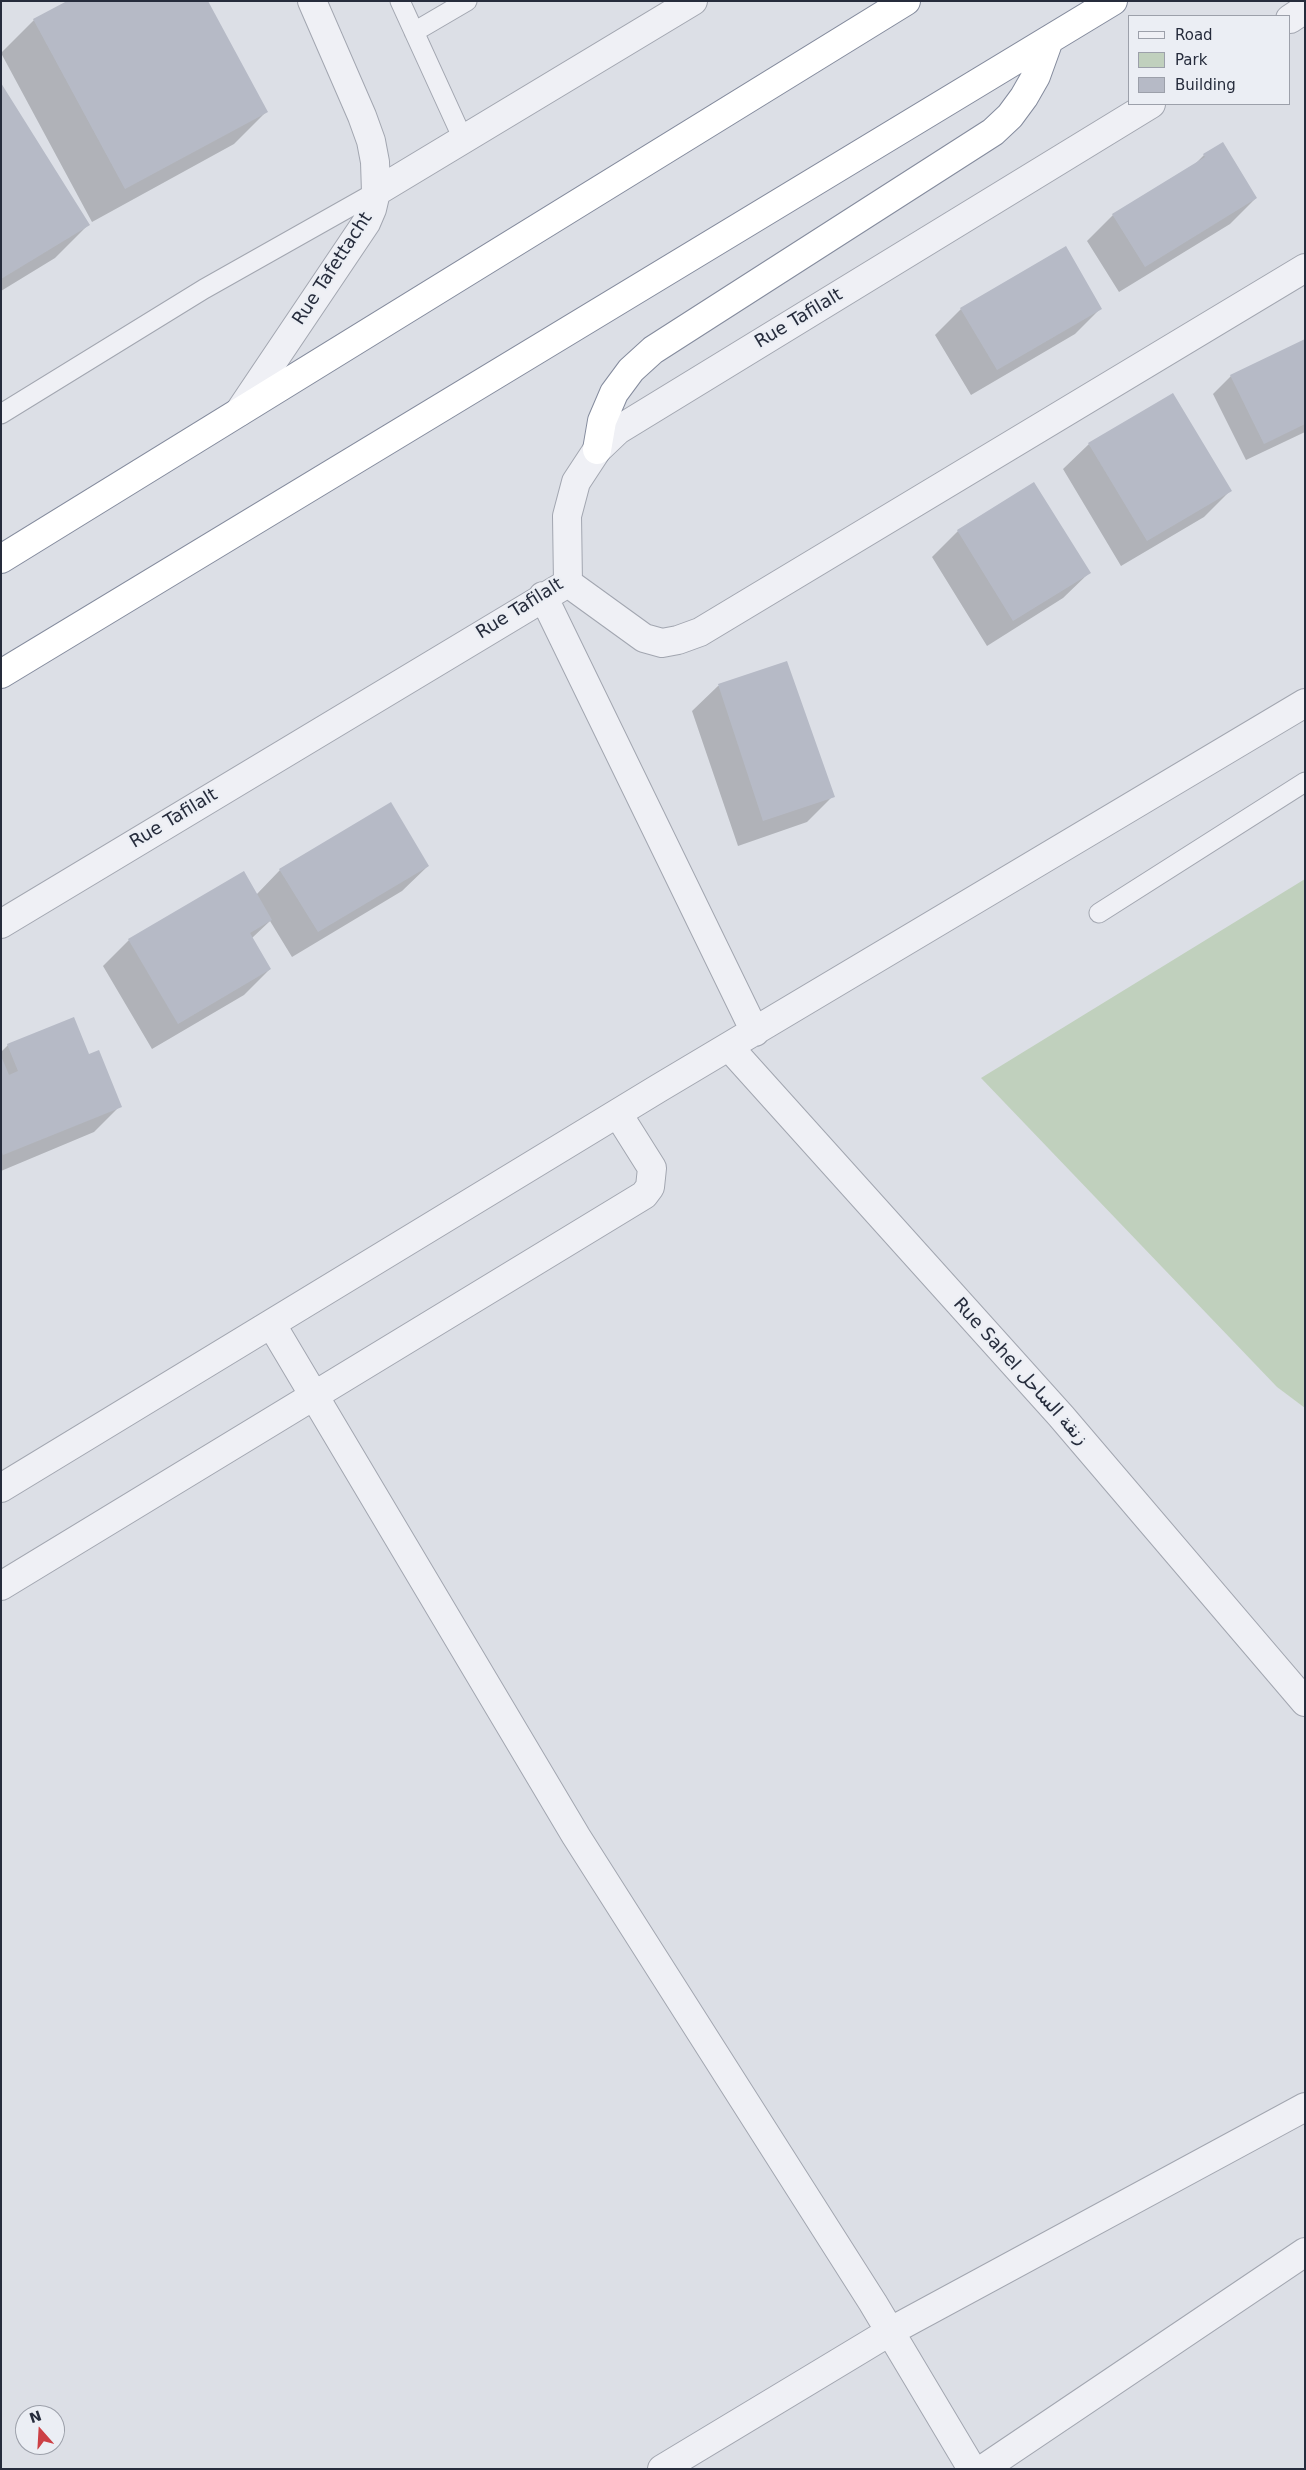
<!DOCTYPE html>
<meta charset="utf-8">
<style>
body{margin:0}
#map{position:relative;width:1306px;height:2470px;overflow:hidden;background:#dcdfe6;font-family:"DejaVu Sans",sans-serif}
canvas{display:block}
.frame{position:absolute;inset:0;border:2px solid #262c3c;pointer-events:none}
.legend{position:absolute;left:1128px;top:15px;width:162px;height:90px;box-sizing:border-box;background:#ebeef4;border:1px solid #9ca0aa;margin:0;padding:6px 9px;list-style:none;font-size:15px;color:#262c3c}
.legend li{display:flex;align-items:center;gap:10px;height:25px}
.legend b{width:25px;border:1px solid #9ca0aa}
.north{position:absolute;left:15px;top:2405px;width:50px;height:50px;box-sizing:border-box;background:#ebeef4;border:1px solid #9ca0aa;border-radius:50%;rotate:341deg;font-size:14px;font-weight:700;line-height:20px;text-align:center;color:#262c3c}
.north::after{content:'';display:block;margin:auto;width:18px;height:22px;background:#cc4045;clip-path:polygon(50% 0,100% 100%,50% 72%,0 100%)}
</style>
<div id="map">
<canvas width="1306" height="2470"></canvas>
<div class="frame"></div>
<ul class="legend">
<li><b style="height:6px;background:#eff0f5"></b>Road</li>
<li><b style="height:14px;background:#c0d0bd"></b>Park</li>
<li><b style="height:14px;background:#b6bac6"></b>Building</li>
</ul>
<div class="north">N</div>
</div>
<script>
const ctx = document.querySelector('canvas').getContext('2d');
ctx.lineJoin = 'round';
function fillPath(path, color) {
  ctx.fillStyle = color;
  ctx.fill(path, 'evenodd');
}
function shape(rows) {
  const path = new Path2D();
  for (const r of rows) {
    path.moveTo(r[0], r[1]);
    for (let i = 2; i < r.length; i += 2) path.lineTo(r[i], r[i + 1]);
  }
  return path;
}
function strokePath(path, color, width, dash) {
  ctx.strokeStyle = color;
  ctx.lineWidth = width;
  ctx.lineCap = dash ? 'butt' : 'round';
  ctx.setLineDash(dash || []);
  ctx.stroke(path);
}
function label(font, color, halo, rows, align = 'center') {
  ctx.font = font + ' "DejaVu Sans","Noto Naskh Arabic",sans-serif';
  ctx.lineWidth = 4;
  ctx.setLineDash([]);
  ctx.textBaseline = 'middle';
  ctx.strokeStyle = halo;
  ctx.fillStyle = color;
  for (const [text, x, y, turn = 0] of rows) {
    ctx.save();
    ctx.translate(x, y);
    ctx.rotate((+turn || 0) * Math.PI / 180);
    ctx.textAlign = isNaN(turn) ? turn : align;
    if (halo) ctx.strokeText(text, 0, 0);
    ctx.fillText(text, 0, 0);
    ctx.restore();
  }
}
fillPath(shape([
 [1305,879,1305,1408,1277,1387,981,1078]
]), '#c0d0bd');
fillPath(shape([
 [34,20,266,112,234,144,92,222,1,53],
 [1,85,88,225,55,258,1,291],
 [1204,155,1256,198,1230,224,1119,292,1087,241,1113,215,1191,168],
 [1101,308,1075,334,971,395,935,335,961,309],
 [1305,340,1305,432,1246,460,1213,394,1231,376],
 [1089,444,1230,491,1204,517,1121,566,1063,469],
 [958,531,1089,573,1063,598,987,646,932,557],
 [786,662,833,796,807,822,738,846,692,711,718,686],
 [428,866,402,891,292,957,270,921,252,938,270,969,244,995,152,1049,103,966,129,940,256,895,280,870],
 [8,1045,88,1056,120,1106,94,1132,1,1171,1,1052]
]), '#0003');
fillPath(shape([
 [67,1,208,1,268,112,125,189,33,19],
 [1,83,90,225,1,279],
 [1223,142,1257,198,1145,267,1112,214,1205,157,1203,154],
 [1066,246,1102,309,997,370,960,308],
 [1305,339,1305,424,1264,444,1230,375],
 [1173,393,1232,491,1147,541,1088,443],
 [1034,482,1091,573,1013,621,957,530],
 [787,661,835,797,763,821,718,684],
 [391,802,429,866,318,932,279,869],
 [244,871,272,920,250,933,271,969,178,1024,128,939],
 [74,1017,89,1054,99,1050,122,1107,3,1155,1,1150,1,1056,9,1075,18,1071,7,1044]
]), '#b6bac6');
const service = shape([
 [400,1,463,139],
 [414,32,467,1],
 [1,414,204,289,376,192],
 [1099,913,1305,782]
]);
const minor = shape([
 [1290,19,1305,9],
 [376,192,693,1],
 [239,412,366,223,372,209,376,192,375,162,371,141,362,116,312,1],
 [568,583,644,638,662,643,678,640,700,632,1305,268],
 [568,583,567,516,576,482,597,450,618,430,1151,104],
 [543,596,755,1032],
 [1,924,568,583],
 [729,1047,1061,1416,1305,1702],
 [272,1325,576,1836,873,2303,972,2469],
 [1,1488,659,1088,1305,703],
 [1,1586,644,1195,650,1187,652,1168,618,1114],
 [662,2469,891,2331,1305,2107],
 [983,2469,1305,2252]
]);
const trunk = shape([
 [597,450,602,421,614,393,631,370,653,350,993,132,1010,116,1024,97,1036,76,1049,40],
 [1,559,906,1],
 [1,674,1113,1]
]);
strokePath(service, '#a2a6b0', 21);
strokePath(minor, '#a2a6b0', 30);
strokePath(trunk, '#848b9d', 30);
strokePath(service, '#eff0f5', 19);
strokePath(minor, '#eff0f5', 28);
strokePath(trunk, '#fff', 28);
label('18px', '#262c3c', '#ebeef4', [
 ["Rue Tafettacht",333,269,-57],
 ["Rue Tafilalt",799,319,-31],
 ["Rue Tafilalt",520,609,-32],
 ["Rue Tafilalt",174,819,-31],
 ["Rue Sahel زنقة الساحل",1020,1372,48]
]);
</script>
